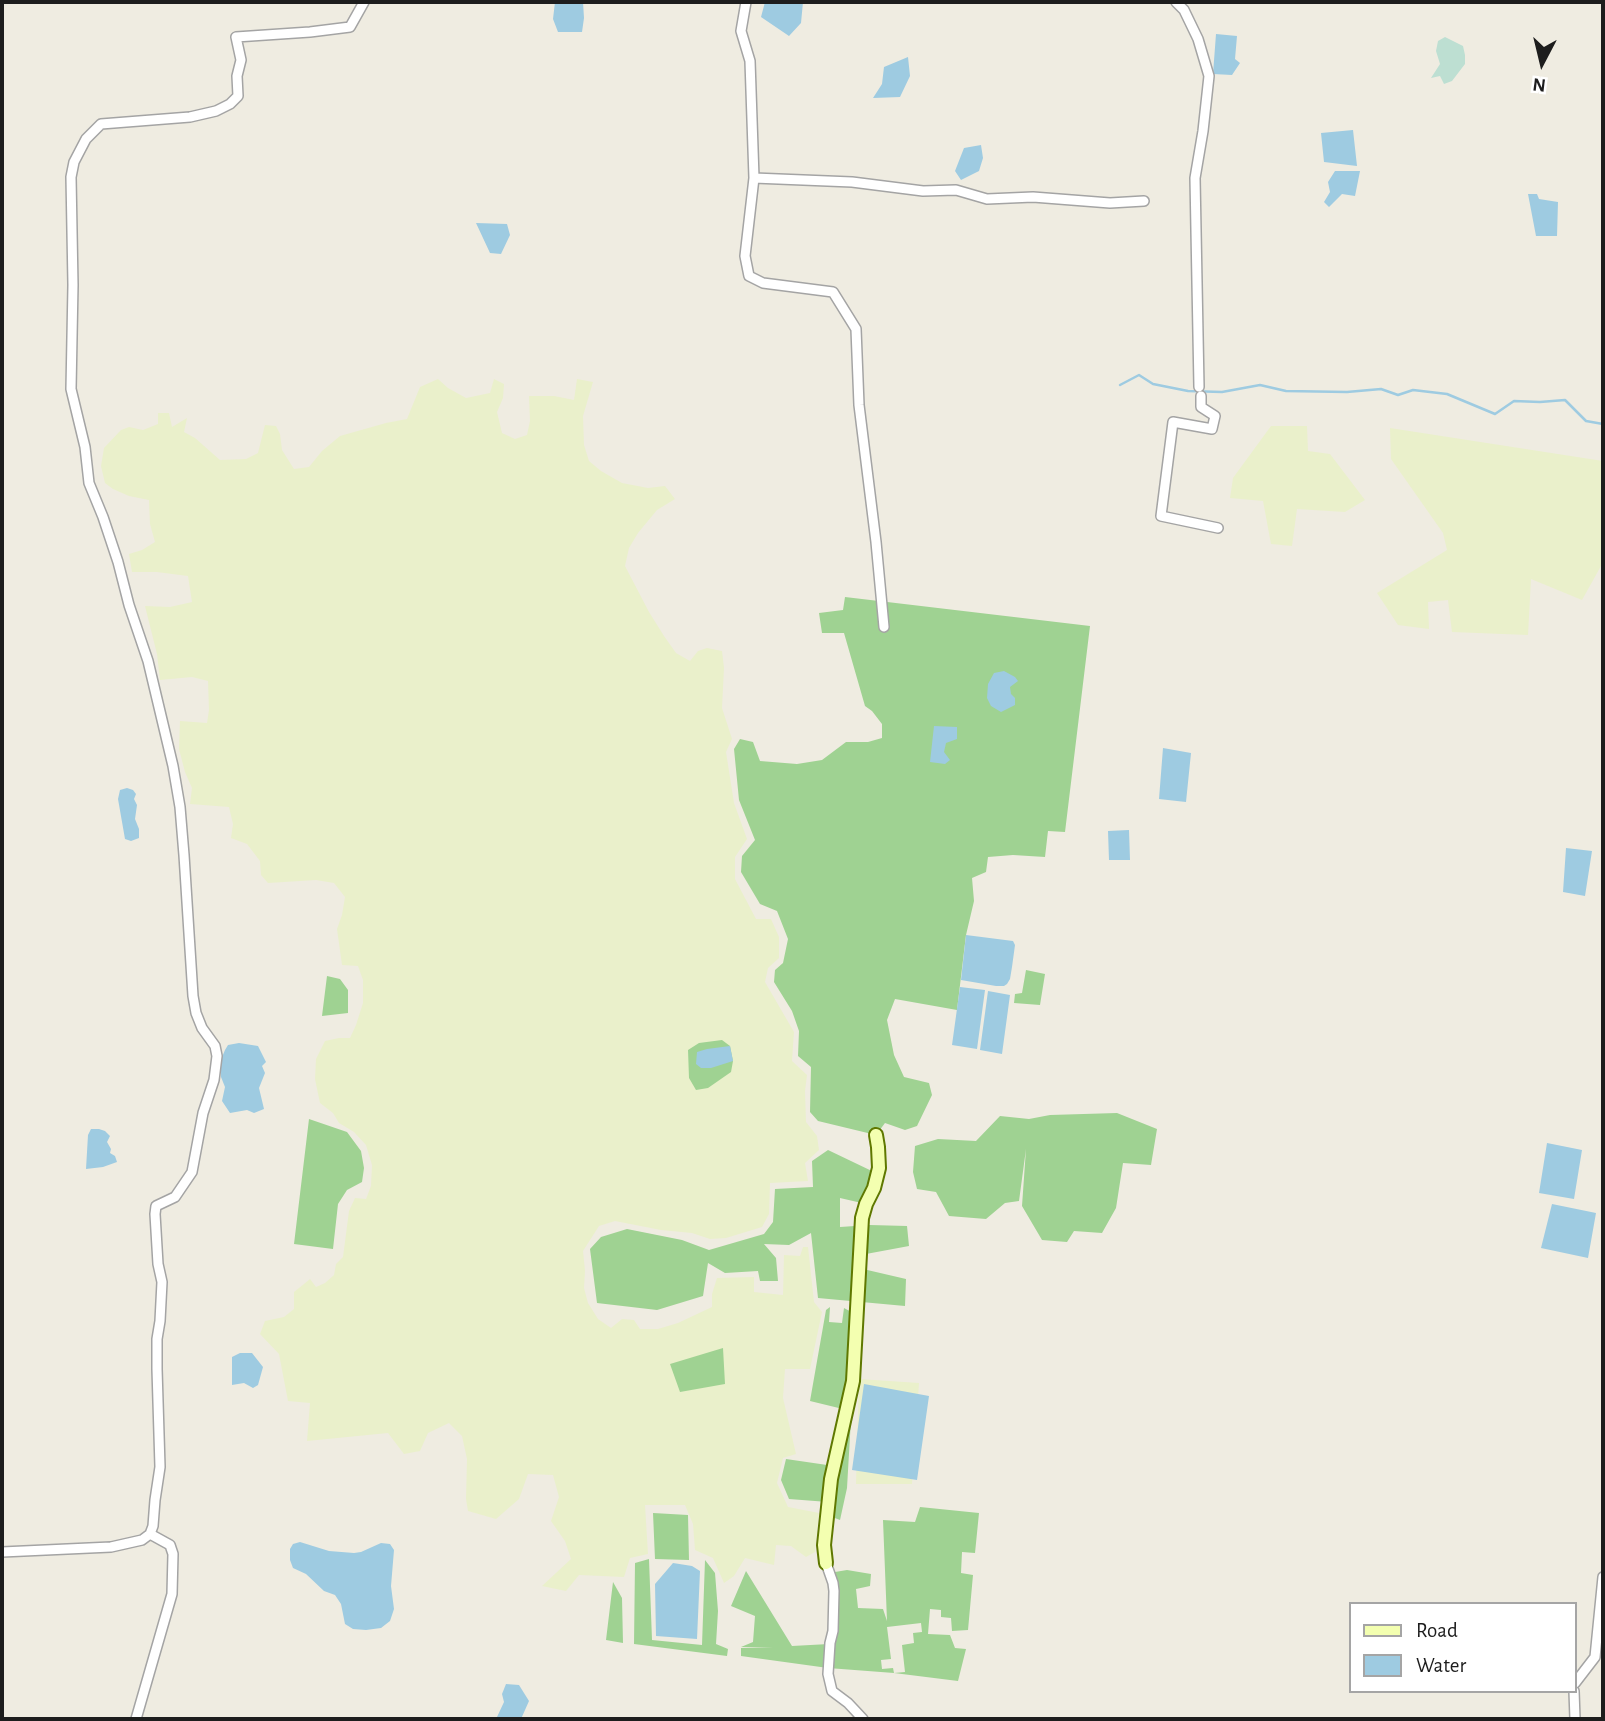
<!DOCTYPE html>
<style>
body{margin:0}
#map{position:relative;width:1605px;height:1721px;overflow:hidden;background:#efece1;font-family:"Alegreya Sans",sans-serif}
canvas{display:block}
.frame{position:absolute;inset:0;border:4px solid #1d1d1d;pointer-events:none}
.legend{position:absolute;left:1349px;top:1602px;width:228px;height:91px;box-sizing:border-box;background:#fff;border:2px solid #a5a5a5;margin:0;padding:9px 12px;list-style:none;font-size:21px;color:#1d1d1d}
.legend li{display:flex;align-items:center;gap:14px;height:35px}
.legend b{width:35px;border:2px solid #a5a5a5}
.north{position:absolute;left:1507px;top:28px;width:70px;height:70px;-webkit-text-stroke:5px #fff;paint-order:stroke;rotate:187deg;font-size:19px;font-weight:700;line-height:28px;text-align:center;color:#1d1d1d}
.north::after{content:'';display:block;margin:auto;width:24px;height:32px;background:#1d1d1d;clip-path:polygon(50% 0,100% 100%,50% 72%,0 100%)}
</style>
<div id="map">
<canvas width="1605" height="1721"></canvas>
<div class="frame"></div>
<ul class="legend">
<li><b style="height:9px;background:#f3ffb0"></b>Road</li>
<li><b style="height:19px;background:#9ecbe1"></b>Water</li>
</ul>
<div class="north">N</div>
</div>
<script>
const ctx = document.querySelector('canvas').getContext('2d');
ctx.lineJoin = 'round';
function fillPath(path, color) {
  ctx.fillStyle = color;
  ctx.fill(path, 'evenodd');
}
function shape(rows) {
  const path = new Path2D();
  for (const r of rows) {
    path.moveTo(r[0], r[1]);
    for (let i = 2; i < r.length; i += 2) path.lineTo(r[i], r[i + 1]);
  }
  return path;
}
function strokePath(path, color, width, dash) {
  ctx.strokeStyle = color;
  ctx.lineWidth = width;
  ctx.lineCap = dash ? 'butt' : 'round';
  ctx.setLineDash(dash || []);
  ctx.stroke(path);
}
fillPath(shape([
 [438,379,448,388,466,398,490,393,494,379,504,384,503,398,497,412,502,433,515,439,527,435,530,421,529,396,554,396,574,400,577,379,593,382,583,416,584,445,589,461,601,471,622,483,648,488,665,486,675,499,657,510,638,533,629,548,625,566,649,612,664,636,676,653,690,661,698,651,707,648,722,651,724,668,722,708,732,739,726,752,734,803,747,839,735,857,735,879,756,919,771,919,779,937,779,958,768,968,765,982,794,1032,792,1061,807,1075,805,1091,806,1122,817,1136,819,1150,805,1163,808,1181,770,1183,769,1214,762,1227,726,1238,710,1239,692,1233,661,1230,615,1221,599,1226,583,1251,585,1271,584,1288,588,1303,598,1319,611,1328,622,1319,634,1320,640,1329,658,1329,678,1323,712,1307,712,1294,717,1278,754,1277,754,1292,783,1295,784,1255,800,1256,803,1247,808,1247,814,1302,822,1312,810,1369,785,1369,783,1398,796,1454,783,1458,777,1483,788,1507,819,1513,815,1552,806,1557,791,1546,776,1545,774,1565,745,1558,734,1576,724,1583,713,1558,695,1550,693,1524,685,1505,645,1505,648,1554,630,1558,624,1577,579,1575,566,1591,542,1586,571,1559,565,1541,551,1521,559,1497,553,1475,528,1474,519,1499,496,1519,468,1511,466,1499,467,1459,462,1436,449,1423,428,1433,420,1451,404,1454,388,1433,307,1441,310,1403,288,1401,279,1354,260,1334,265,1321,284,1317,294,1309,294,1292,304,1284,310,1279,316,1287,325,1283,334,1275,336,1264,343,1257,349,1211,355,1198,366,1199,371,1186,372,1165,366,1145,354,1132,339,1123,333,1113,320,1103,315,1079,316,1059,325,1041,339,1038,350,1038,356,1025,363,1003,363,980,358,966,342,965,337,929,342,915,345,897,334,883,316,880,268,883,261,875,260,861,247,844,231,838,233,824,229,807,190,804,192,788,185,772,179,749,180,721,207,723,209,710,208,681,192,677,160,680,157,654,145,606,170,607,192,602,188,576,157,572,132,572,129,554,142,550,155,542,150,524,149,500,129,496,113,489,105,483,101,466,104,448,121,430,129,427,143,430,158,424,158,413,169,413,172,427,187,418,184,432,195,438,220,460,246,459,258,453,265,425,276,426,280,434,282,450,294,469,309,467,322,451,340,436,386,423,407,419,420,387],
 [1271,426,1307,426,1308,451,1330,454,1365,500,1345,512,1297,509,1292,546,1271,544,1263,501,1230,498,1233,478],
 [1390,428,1603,461,1603,565,1601,566,1582,600,1531,579,1528,635,1452,632,1448,600,1428,602,1429,629,1398,625,1377,593,1447,550,1443,533,1391,459],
 [859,1379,919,1383,912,1484,856,1484]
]), '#eaf0cb');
fillPath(shape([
 [845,597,1090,626,1065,832,1048,831,1045,857,1013,855,988,857,986,872,972,878,974,901,966,935,957,1010,895,999,887,1020,894,1055,904,1077,929,1083,932,1095,917,1126,905,1130,885,1123,876,1135,818,1121,810,1112,811,1067,798,1056,799,1031,792,1011,774,982,775,970,783,963,788,939,777,911,760,904,741,872,742,856,755,840,739,800,734,749,740,739,753,742,760,761,797,764,822,760,846,742,868,742,882,738,882,724,872,711,865,706,844,633,822,633,819,613,843,610],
 [1026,970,1045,974,1040,1005,1014,1003,1015,994,1022,993],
 [327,976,340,979,348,990,348,1013,322,1016],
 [722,1040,730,1046,733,1061,731,1072,708,1088,696,1090,689,1078,688,1050,699,1043],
 [1117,1113,1157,1129,1151,1165,1123,1163,1116,1208,1102,1233,1074,1231,1067,1242,1042,1240,1022,1206,1026,1149,1019,1201,1005,1203,986,1219,949,1216,936,1192,917,1189,913,1172,915,1146,938,1139,976,1141,1000,1116,1029,1119,1050,1115],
 [309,1119,347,1132,361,1151,364,1168,362,1182,347,1190,338,1204,333,1249,294,1244],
 [828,1150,876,1173,866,1204,840,1198,840,1227,870,1225,907,1226,909,1246,866,1254,863,1269,906,1279,905,1306,818,1298,811,1233,789,1245,764,1244,776,1258,778,1281,760,1281,758,1271,725,1273,708,1263,703,1296,657,1310,597,1303,590,1249,601,1237,627,1229,682,1240,709,1250,764,1234,773,1222,775,1189,813,1187,812,1161],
 [830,1307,829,1322,842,1323,844,1308,857,1315,847,1488,840,1520,827,1515,828,1502,789,1499,781,1480,786,1459,834,1466,847,1410,810,1401,826,1310],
 [723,1348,725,1384,680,1392,670,1364],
 [920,1507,979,1513,975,1553,962,1552,961,1573,973,1575,968,1630,952,1631,951,1618,941,1617,941,1610,930,1609,928,1634,950,1635,955,1648,966,1649,958,1681,894,1673,828,1668,741,1656,741,1648,773,1647,741,1647,753,1642,755,1616,731,1606,746,1571,792,1646,829,1644,833,1631,835,1572,847,1570,871,1574,870,1586,856,1589,858,1608,883,1609,887,1621,883,1520,915,1522],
 [921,1623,922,1632,913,1633,914,1643,902,1645,905,1672,894,1673,893,1668,882,1669,881,1660,891,1659,887,1627],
 [653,1513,688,1515,689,1560,655,1559],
 [649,1559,652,1640,702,1645,705,1560,715,1573,718,1611,716,1644,728,1649,727,1656,634,1644,635,1563],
 [613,1582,622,1598,623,1643,606,1640]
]), '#9fd292');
fillPath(shape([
 [1445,37,1463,46,1465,55,1465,64,1452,81,1444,84,1440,76,1431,78,1440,64,1436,51,1438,41]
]), '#bddfd2');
fillPath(shape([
 [555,2,583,2,584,18,582,32,558,32,553,19],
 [765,2,803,2,801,23,789,36,761,17],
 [1216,34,1237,36,1235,59,1240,63,1232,75,1213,74],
 [908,57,910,76,900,97,873,98,882,84,884,67],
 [1353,130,1357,166,1324,162,1321,133],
 [981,145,983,158,979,171,961,180,955,171,964,148],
 [1335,171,1360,171,1355,196,1342,194,1329,207,1324,202,1330,192,1328,182],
 [1528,194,1537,194,1539,199,1558,202,1557,236,1536,236],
 [476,223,507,224,510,235,501,254,490,253],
 [1004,671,1015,677,1018,681,1010,687,1011,694,1015,698,1015,705,1001,712,991,706,987,698,988,684,994,673],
 [934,726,957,727,957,739,946,743,944,752,950,760,945,764,930,762],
 [1163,748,1191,753,1186,802,1159,799],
 [127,788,133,790,136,794,134,799,137,805,135,819,139,829,139,838,131,841,125,839,118,799,120,790],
 [1129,830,1130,860,1109,860,1108,831],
 [1566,848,1592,851,1585,896,1563,892],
 [966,935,1013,941,1015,945,1012,967,1010,979,1007,984,1004,986,996,986,961,980],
 [960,987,985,990,977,1049,952,1045],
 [988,991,1010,995,1002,1054,980,1050],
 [239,1043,258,1046,266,1062,262,1066,265,1073,259,1088,264,1109,254,1113,247,1110,230,1113,222,1101,225,1087,221,1077,220,1062,225,1050,228,1045],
 [730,1046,733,1061,711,1068,701,1068,696,1064,697,1052,707,1049],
 [91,1129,99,1129,105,1131,110,1136,107,1142,111,1149,110,1153,115,1156,117,1162,103,1167,86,1169,88,1135],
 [1547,1143,1582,1150,1574,1199,1539,1193],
 [1552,1204,1596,1213,1588,1258,1541,1248],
 [240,1353,252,1353,263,1367,258,1385,253,1388,244,1383,232,1385,232,1357],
 [864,1384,929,1396,917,1480,852,1470],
 [300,1542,329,1551,354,1553,361,1552,381,1543,390,1544,394,1550,391,1586,394,1609,390,1621,381,1628,366,1630,353,1629,345,1624,341,1604,335,1595,324,1591,306,1574,293,1568,290,1560,290,1549,293,1544],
 [673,1563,692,1566,700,1571,697,1639,656,1636,655,1584],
 [506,1684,519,1685,529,1701,521,1719,499,1719,497,1717,504,1702,502,1694]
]), '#9ecbe1');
strokePath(shape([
 [1120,385,1139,375,1153,384,1188,391,1222,392,1260,385,1286,391,1347,392,1381,389,1398,395,1413,390,1447,394,1495,414,1514,401,1540,402,1565,400,1586,421,1603,424]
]), '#9ecbe1', 2.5);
const street = shape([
 [746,2,741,31,750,61,754,178,745,256,749,276,763,283,833,292,856,329,859,405,876,542,884,627],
 [1176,2,1184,10,1198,39,1209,76,1203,131,1195,178,1199,387],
 [754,178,852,182,923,191,956,190,987,199,1033,197,1110,203,1144,201],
 [1201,396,1201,407,1215,416,1212,429,1173,422,1161,516,1218,528],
 [2,1552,111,1547,142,1540,150,1534,153,1526,155,1500,160,1467,157,1369,157,1339,160,1321,162,1282,158,1264,155,1214,156,1206,175,1197,192,1172,203,1113,214,1080,217,1056,215,1046,202,1028,196,1013,193,996,184,855,180,807,173,766,148,661,129,605,118,562,103,517,89,483,85,447,71,389,73,285,71,177,74,162,86,139,101,124,190,117,216,111,230,104,238,96,237,76,241,60,236,37,310,32,350,27,364,2],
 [826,1563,833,1583,834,1591,833,1631,830,1643,828,1674,832,1691,848,1703,863,1719],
 [1575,1683,1595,1657,1603,1577],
 [1574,1691,1575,1719],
 [136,1719,172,1594,173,1554,170,1545,150,1534]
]);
const secondary = shape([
 [826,1563,824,1545,831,1479,853,1381,862,1218,866,1204,874,1188,879,1168,878,1147,876,1135]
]);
strokePath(street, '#a4a4a4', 12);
strokePath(secondary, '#5f7800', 16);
strokePath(street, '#fff', 9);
strokePath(secondary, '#f3ffb0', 12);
</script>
